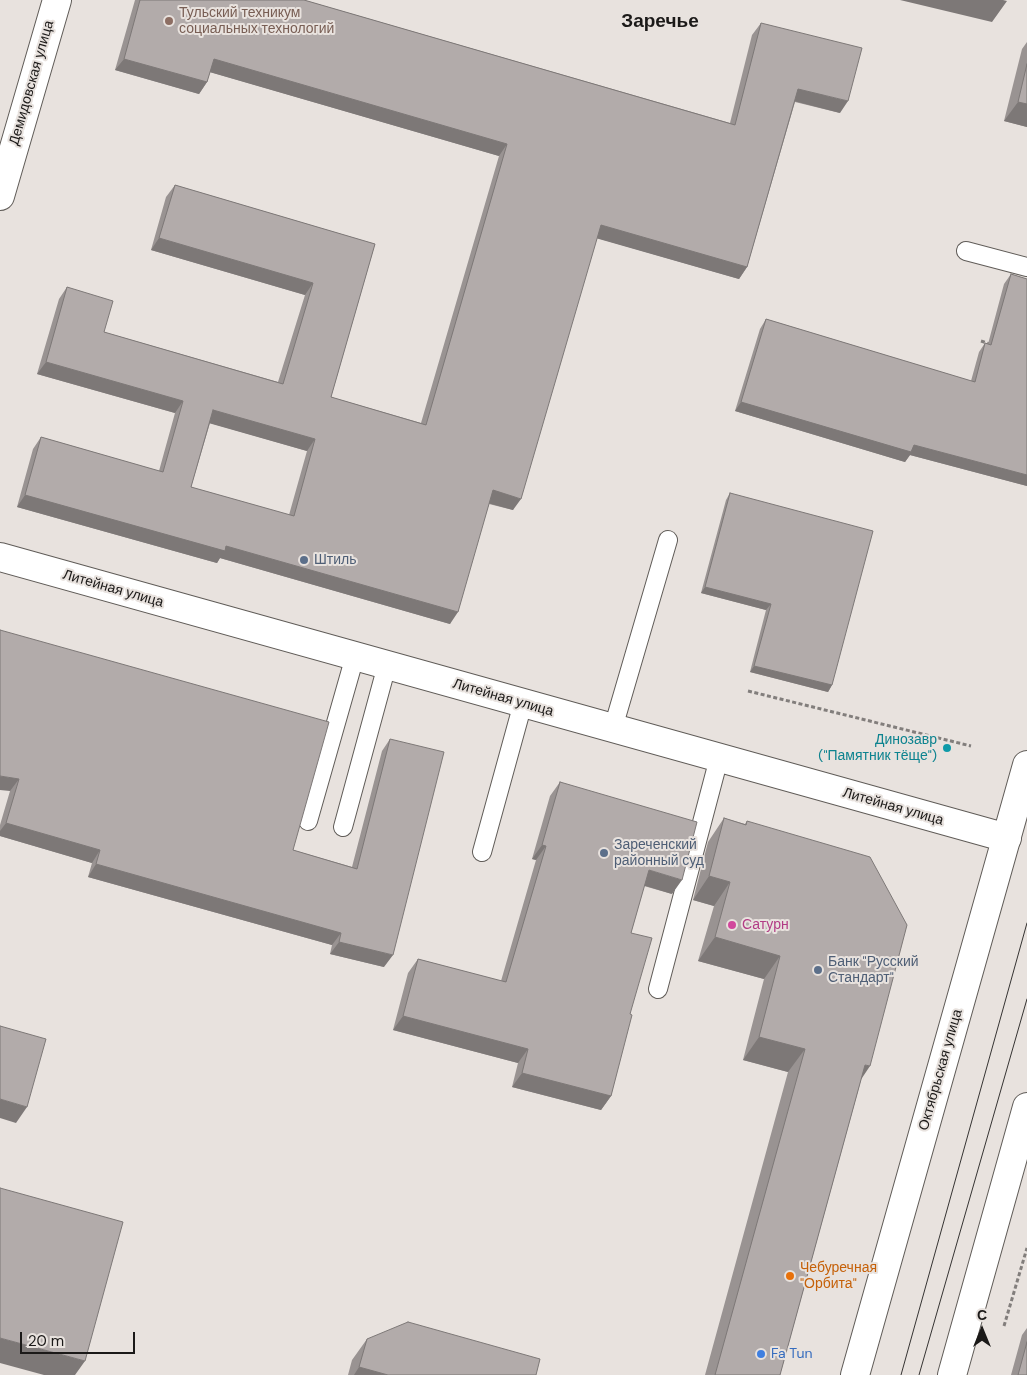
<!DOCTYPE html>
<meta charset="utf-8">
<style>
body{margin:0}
#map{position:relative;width:1027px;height:1375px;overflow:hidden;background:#e8e2de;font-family:"DM Sans",sans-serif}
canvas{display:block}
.north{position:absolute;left:957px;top:1305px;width:50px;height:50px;-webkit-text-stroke:4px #e8e2de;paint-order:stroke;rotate:0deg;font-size:14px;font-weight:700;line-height:20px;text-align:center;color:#1b1918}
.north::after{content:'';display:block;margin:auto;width:18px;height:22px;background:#1b1918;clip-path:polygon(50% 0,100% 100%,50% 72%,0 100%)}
.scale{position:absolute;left:20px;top:1332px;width:115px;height:22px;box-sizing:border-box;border:2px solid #1b1918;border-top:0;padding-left:6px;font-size:15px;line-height:18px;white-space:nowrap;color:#1b1918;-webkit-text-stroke:4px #e8e2de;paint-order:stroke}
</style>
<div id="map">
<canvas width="1027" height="1375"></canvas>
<div class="north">С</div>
<div class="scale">20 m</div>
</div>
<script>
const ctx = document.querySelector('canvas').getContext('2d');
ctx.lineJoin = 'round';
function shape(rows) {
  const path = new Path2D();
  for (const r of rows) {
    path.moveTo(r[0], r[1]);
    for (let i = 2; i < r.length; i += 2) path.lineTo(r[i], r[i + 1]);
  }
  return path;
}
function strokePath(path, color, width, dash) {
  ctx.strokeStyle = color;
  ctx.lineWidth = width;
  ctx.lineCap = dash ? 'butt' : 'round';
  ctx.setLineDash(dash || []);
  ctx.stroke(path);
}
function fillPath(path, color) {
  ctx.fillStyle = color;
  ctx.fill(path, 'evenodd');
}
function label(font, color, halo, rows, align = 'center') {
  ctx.font = font + ' "DM Sans",sans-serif';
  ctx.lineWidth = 4;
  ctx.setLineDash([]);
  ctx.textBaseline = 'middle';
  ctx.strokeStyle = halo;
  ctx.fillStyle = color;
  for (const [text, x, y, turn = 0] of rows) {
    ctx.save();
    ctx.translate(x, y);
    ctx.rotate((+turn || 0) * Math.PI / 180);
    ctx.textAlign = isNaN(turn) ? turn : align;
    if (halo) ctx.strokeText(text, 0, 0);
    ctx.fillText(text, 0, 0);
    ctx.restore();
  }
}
const service = shape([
 [966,251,1027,267],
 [613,728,668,540],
 [308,821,355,656],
 [343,827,387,665],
 [482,852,523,703],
 [658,989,719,758]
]);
const tertiary = shape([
 [0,196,57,0],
 [0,557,1007,838]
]);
const primary = shape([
 [855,1375,1027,765],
 [952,1375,1027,1107]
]);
strokePath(service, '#605c58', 20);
strokePath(tertiary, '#605c58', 30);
strokePath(primary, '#605c58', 30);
strokePath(shape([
 [981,341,990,344],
 [748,691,971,746],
 [1004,1326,1027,1248]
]), '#827e7c', 3, [4, 2.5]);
strokePath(service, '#fff', 18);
strokePath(tertiary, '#fff', 28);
strokePath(primary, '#fff', 28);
strokePath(shape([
 [901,1375,1027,923],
 [919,1375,1027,999]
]), '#353332', 1);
fillPath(shape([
 [135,0,304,0,730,123,752,35,761,23,840,113,795,102,747,267,739,279,597,238,513,510,489,504,450,624,220,558,217,563,17,507,33,449,41,437,159,471,175,413,37,374,59,299,67,287,104,332,278,382,305,295,151,250,166,197,175,185,375,244,331,397,421,423,499,156,210,72,207,82,199,94,115,70],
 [210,423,307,451,289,515,191,487],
 [1027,42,1027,127,1004,121,1022,49],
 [1011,274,1027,279,1027,486,910,455,905,462,735,411,760,329,766,319,971,381,979,352,985,343,988,344,1004,284],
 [730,493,832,685,828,692,750,672,766,610,701,593,726,500],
 [0,630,293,850,352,867,382,751,390,739,384,967,330,954,332,945,88,877,92,863,0,836,0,825,10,791],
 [560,782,672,894,644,886,631,933,630,1014,611,1096,601,1110,512,1087,518,1063,393,1030,408,973,418,959,501,981,536,860,532,859,550,796],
 [724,818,745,824,747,821,861,1080,780,1375,705,1375,788,1072,743,1060,764,979,698,961,714,906,693,900,708,842],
 [1027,1328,1027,1375,1011,1375,1022,1335],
 [367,1339,536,1375,348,1375,352,1360]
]), '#999392');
fillPath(shape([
 [900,0,1003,0,1007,1,992,22],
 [124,59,207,82,199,94,115,70],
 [214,59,507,144,499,156,206,71],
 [798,89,848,101,840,113,790,100],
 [1018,102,1027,104,1027,127,1004,121],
 [601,225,747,267,739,279,592,237],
 [159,238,313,283,305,295,151,250],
 [46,362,183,401,175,413,37,374],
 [741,402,914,445,1027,475,1027,486,910,455,905,462,735,411],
 [213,410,315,439,307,451,205,422],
 [493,490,521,499,513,510,484,502],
 [25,495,226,546,458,612,450,624,220,558,217,563,17,507],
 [705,587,771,604,766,610,701,593],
 [754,666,832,685,828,692,750,672],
 [0,776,19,779,10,791,0,790],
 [6,823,100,850,92,863,0,836,0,831],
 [542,845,546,846,536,860,532,859],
 [96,864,341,933,332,945,88,877],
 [649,870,682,880,672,894,639,884],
 [709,876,730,882,714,906,693,900],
 [715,937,780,956,764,979,698,961],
 [339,942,393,955,384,967,330,954],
 [403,1016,528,1049,518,1063,393,1030],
 [759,1037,805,1049,788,1072,743,1060],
 [865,1065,870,1066,854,1090],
 [522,1073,611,1096,601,1110,512,1087],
 [0,1099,27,1107,16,1123,0,1118],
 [0,1338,85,1361,75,1375,44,1375,0,1363],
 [359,1367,388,1375,354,1375]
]), '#7d7877');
const building = shape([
 [140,0,304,0,735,125,761,23,862,48,848,101,798,89,747,267,601,225,521,499,493,490,458,612,226,546,225,551,25,495,41,437,163,472,183,401,46,362,67,287,113,301,104,332,283,384,313,283,159,238,175,185,375,244,331,397,426,425,507,144,214,59,207,82,124,59,140,0],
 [213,410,315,439,294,516,191,487,213,410],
 [1027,64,1027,104,1018,102,1027,64],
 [1011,274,1027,279,1027,475,914,445,911,452,741,402,766,319,975,382,985,343,991,345,1011,274],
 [730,493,873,531,832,685,754,666,771,604,705,587,730,493],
 [0,630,329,722,293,850,357,869,390,739,444,752,393,955,339,942,341,933,96,864,100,850,6,823,19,779,0,776,0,630],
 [560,782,697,822,682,880,649,870,631,933,652,938,630,1014,632,1015,611,1096,522,1073,528,1049,403,1016,418,959,506,982,546,846,542,845,560,782],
 [724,818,746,825,747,821,870,857,907,925,870,1066,865,1065,780,1375,715,1375,805,1049,759,1037,780,956,715,937,730,882,709,876,724,818],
 [0,1026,46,1039,27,1107,0,1099,0,1026],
 [0,1188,123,1222,85,1361,0,1338,0,1188],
 [408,1322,540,1359,536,1375,388,1375,359,1367,367,1339,408,1322],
 [1027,1342,1027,1375,1018,1375,1027,1342]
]);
fillPath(building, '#b2abaa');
strokePath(building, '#7d7877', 1);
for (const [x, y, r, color] of [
 [169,21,5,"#8d6e63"],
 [304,560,5,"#5c6f8a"],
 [947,748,5,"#0f9aa8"],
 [604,853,5,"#5c6f8a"],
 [732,925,5,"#d1479c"],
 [818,970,5,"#5c6f8a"],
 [790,1276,5,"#e8710a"],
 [761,1354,5,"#3f7fe0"]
]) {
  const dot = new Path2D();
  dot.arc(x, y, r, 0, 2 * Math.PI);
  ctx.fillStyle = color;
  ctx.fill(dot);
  strokePath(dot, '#e8e2de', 2);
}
label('14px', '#785e54', '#e8e2de', [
 ["Тульский техникум",179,13],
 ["социальных технологий",179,29]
], 'left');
label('14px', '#1b1918', '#e8e2de', [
 ["Демидовская улица",32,83,-74],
 ["Литейная улица",113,589,16],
 ["Литейная улица",503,698,16],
 ["Литейная улица",893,807,16],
 ["Октябрьская улица",941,1070,-74]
]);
label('14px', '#4e5e75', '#e8e2de', [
 ["Штиль",314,560],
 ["Зареченский",614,845],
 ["районный суд",614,861],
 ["Банк \"Русский",828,962],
 ["Стандарт\"",828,978]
], 'left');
label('14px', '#0d838f', '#e8e2de', [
 ["Динозавр",937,740],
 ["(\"Памятник тёще\")",937,756]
], 'right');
label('14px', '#b23c85', '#e8e2de', [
 ["Сатурн",742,925]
], 'left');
label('14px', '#c56008', '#e8e2de', [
 ["Чебуречная",800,1268],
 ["\"Орбита\"",800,1284]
], 'left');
label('14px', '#366cbe', '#e8e2de', [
 ["Fa Tun",771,1354]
], 'left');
label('bold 19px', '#1b1918', '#e8e2de', [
 ["Заречье",660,22]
]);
</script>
